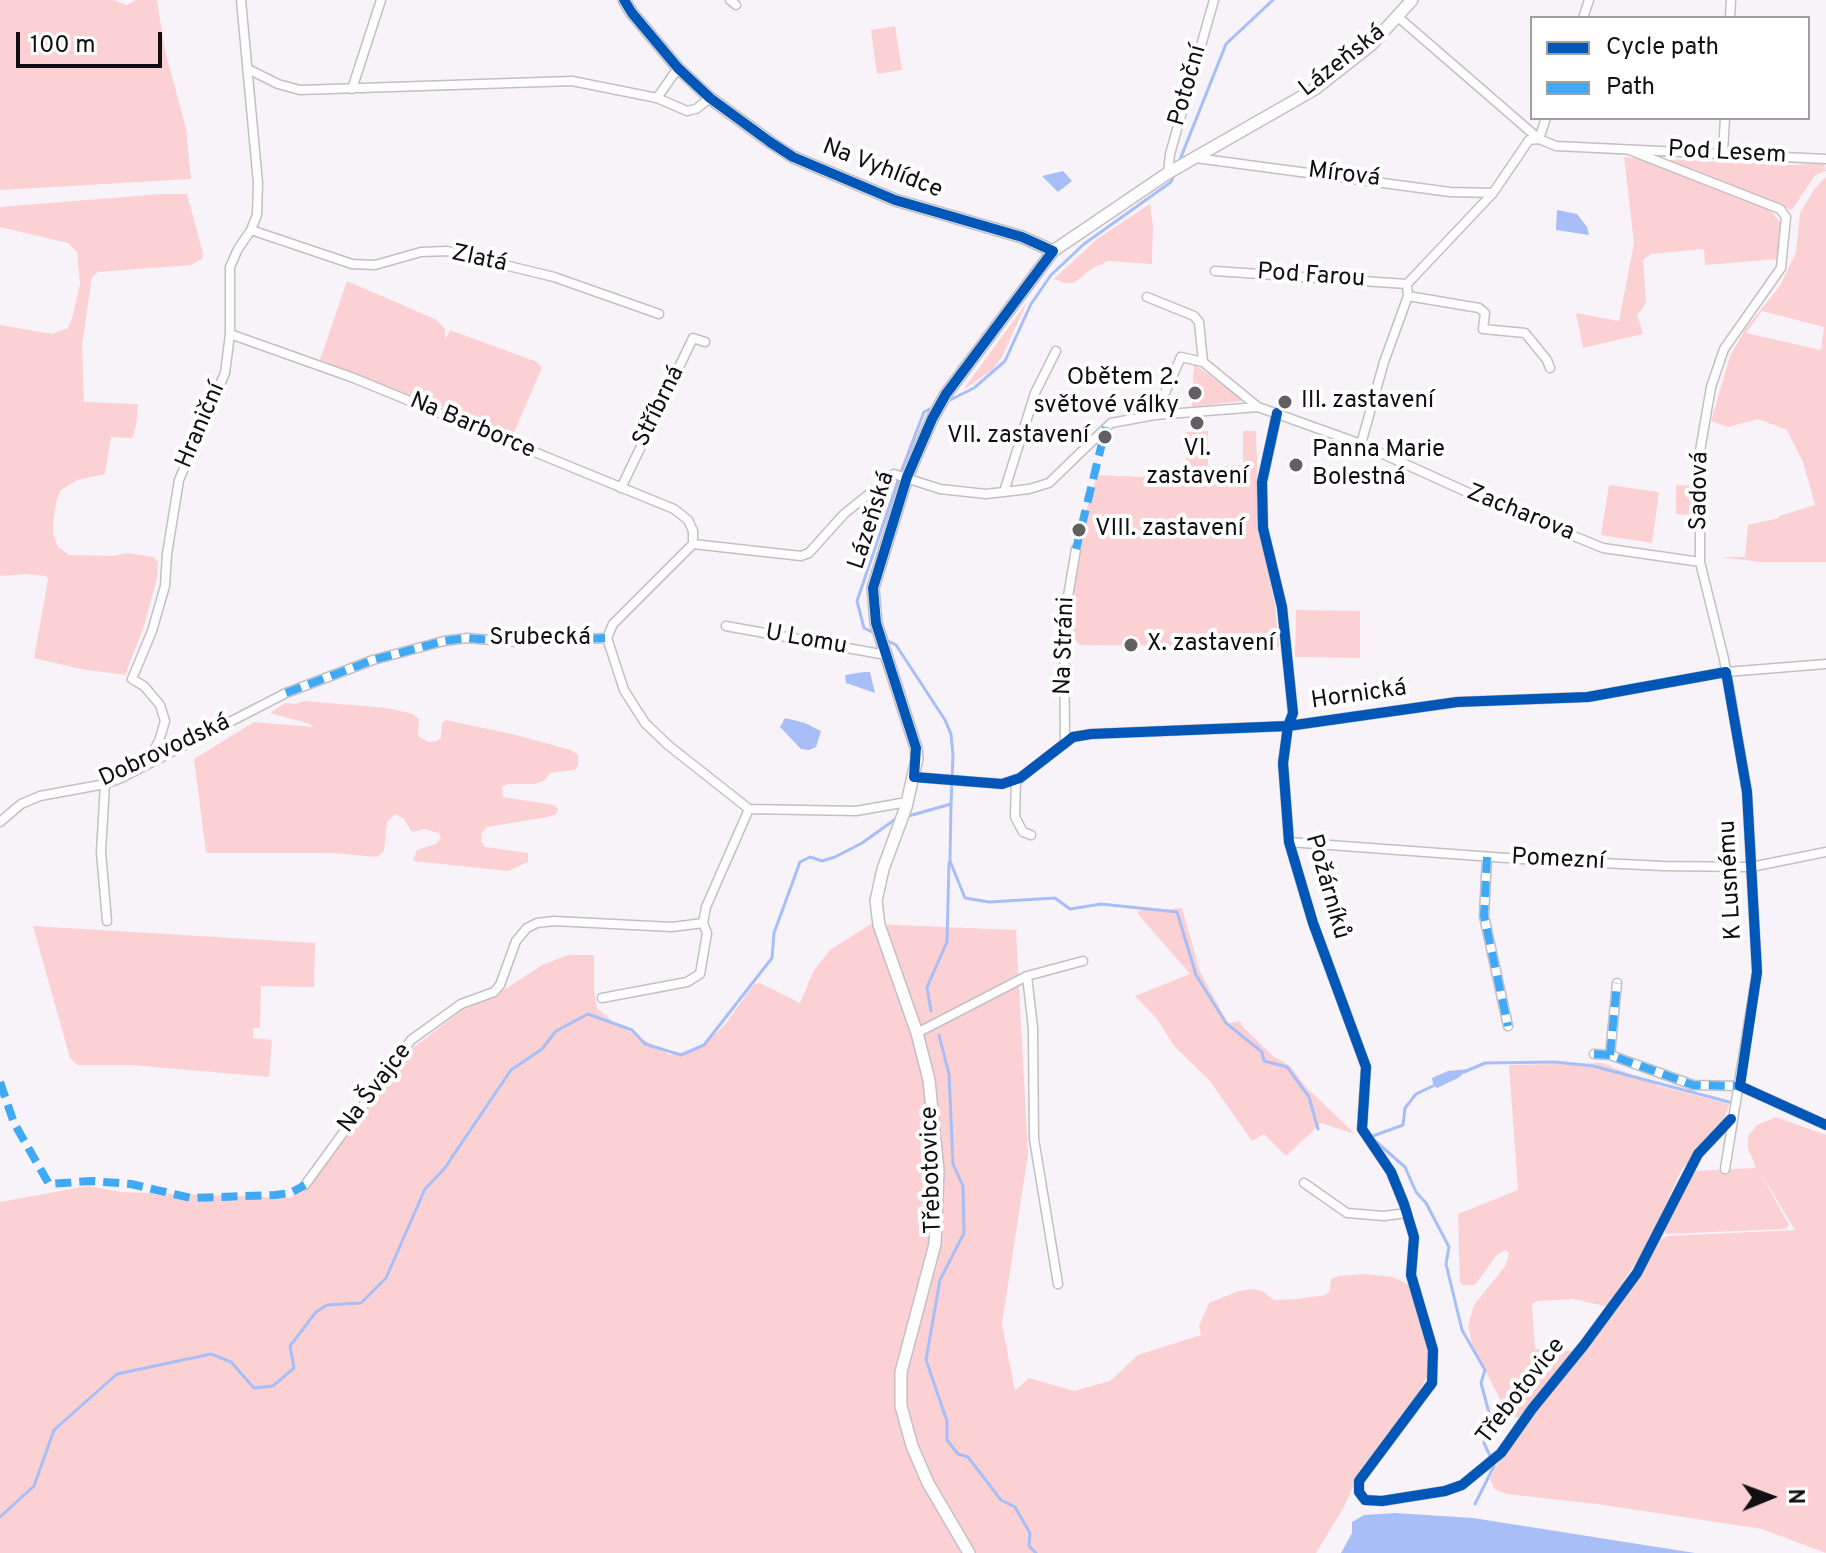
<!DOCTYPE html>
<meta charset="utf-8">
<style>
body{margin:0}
#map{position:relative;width:1826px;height:1553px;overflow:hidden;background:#f8f3f9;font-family:Overpass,sans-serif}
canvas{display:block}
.legend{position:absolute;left:1530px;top:16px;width:280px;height:104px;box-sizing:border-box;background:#fff;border:2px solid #a09fa0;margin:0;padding:10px 14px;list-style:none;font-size:24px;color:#110f12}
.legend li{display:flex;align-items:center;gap:16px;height:40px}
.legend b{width:40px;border:2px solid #a09fa0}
.north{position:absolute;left:1730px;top:1457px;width:80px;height:80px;-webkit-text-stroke:6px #fff;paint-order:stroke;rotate:89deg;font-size:22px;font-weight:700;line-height:32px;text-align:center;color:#110f12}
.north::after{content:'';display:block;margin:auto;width:28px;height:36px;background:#110f12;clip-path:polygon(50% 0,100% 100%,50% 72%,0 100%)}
.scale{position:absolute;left:16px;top:32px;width:146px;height:36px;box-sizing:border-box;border:4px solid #110f12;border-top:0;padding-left:10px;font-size:24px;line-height:28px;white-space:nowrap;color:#110f12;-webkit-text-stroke:6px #fff;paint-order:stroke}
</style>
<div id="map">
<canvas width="1826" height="1553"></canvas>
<ul class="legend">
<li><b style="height:10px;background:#0057b8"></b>Cycle path</li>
<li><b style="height:10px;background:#3fa9f5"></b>Path</li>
</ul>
<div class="north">N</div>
<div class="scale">100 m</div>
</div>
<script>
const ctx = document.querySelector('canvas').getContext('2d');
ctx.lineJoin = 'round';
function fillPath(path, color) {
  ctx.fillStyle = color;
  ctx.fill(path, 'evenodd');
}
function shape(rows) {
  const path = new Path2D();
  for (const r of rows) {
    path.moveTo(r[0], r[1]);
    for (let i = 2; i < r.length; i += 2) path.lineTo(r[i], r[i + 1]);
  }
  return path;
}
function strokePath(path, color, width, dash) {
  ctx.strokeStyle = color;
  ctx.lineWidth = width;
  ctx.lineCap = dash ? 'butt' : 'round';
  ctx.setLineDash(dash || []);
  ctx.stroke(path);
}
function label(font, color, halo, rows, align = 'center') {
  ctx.font = font + ' Overpass,sans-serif';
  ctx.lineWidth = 8;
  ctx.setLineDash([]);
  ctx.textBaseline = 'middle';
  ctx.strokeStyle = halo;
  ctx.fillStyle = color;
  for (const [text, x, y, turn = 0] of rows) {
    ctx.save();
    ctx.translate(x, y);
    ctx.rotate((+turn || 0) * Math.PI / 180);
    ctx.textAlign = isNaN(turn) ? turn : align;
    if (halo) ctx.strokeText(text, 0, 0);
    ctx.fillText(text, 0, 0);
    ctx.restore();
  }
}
fillPath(shape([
 [0,0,114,0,127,5,136,0,157,0,165,51,186,128,191,179,0,190],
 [895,26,902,70,877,74,871,30],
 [1624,157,1637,158,1671,172,1689,176,1771,211,1784,227,1779,259,1705,265,1704,249,1651,254,1643,260,1646,301,1642,310,1637,314,1643,334,1583,348,1576,313,1619,321,1634,243],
 [1663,159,1793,165,1824,163,1826,171,1815,175,1792,210],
 [1826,177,1826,562,1760,562,1720,557,1745,557,1748,525,1779,518,1779,516,1815,505,1803,462,1787,430,1758,419,1728,427,1711,421,1730,356,1746,328,1780,286,1796,252,1800,213,1815,188],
 [1762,311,1824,327,1821,350,1746,333],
 [161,194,187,194,203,253,202,259,191,265,98,272,92,277,82,345,84,402,138,404,136,426,132,438,111,437,105,474,77,480,61,490,57,499,53,521,53,534,58,547,69,555,112,556,127,553,153,557,158,562,157,578,144,626,125,675,81,669,34,658,48,579,46,576,26,574,0,576,0,325,52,334,68,328,73,315,80,284,77,252,68,243,0,227,0,207],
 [1150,204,1153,226,1152,264,1108,261,1091,269,1074,283,1065,283,1054,279,1097,239],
 [347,281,437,320,445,329,445,340,450,330,537,362,542,368,512,437,434,404,421,401,320,360],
 [1027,302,1002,357,992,370,963,390],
 [1194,364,1241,398,1241,401,1192,407],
 [1208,431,1208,466,1216,466,1216,471,1225,471,1225,466,1243,465,1243,431,1256,431,1259,525,1275,605,1279,647,1080,645,1068,632,1070,607,1085,514,1097,475,1186,479,1186,432],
 [1609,485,1659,492,1652,543,1601,535],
 [1676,485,1694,486,1693,515,1676,514],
 [1296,610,1360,611,1360,658,1295,657],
 [305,701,387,708,413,714,419,719,418,736,428,742,437,741,441,738,442,723,446,720,516,735,571,750,578,755,578,766,574,770,550,773,545,780,535,784,508,784,502,787,503,797,554,805,558,809,556,814,548,817,487,827,482,832,481,841,485,847,528,853,528,862,508,871,413,861,417,850,436,844,441,838,439,833,424,829,412,832,404,819,395,814,387,822,384,851,377,857,334,853,206,853,194,759,254,722,314,727,307,723,270,713,285,703,295,704],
 [1143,908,1152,911,1182,908,1200,972,1228,1023,1240,1021,1242,1026,1273,1056,1290,1066,1306,1087,1355,1134,1321,1123,1286,1156,1264,1134,1252,1141,1210,1081,1174,1046,1158,1020,1135,996,1190,974,1137,913],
 [871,924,1016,930,1028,1154,1002,1324,1015,1391,1029,1378,1074,1391,1110,1381,1138,1355,1201,1335,1199,1326,1209,1303,1239,1291,1253,1289,1262,1291,1274,1300,1297,1299,1326,1295,1330,1290,1331,1279,1339,1276,1364,1274,1393,1277,1409,1285,1424,1335,1430,1359,1429,1372,1416,1399,1360,1470,1344,1507,1316,1553,0,1553,0,1202,88,1186,121,1192,291,1198,353,1111,356,1111,397,1060,470,1004,496,995,542,965,568,955,594,955,594,992,597,1008,613,1022,670,1055,698,1049,724,1026,754,984,760,983,800,1003,814,970,830,950],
 [33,926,315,943,314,987,261,986,260,1028,253,1028,253,1038,272,1040,269,1077,132,1065,77,1065,70,1058],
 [1602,1063,1659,1086,1729,1104,1724,1120,1682,1169,1647,1245,1608,1305,1605,1306,1573,1299,1537,1301,1532,1304,1535,1349,1573,1351,1522,1417,1515,1417,1505,1409,1472,1344,1468,1326,1474,1305,1506,1265,1509,1253,1505,1250,1496,1256,1475,1285,1462,1285,1460,1281,1458,1214,1518,1190,1509,1065],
 [1776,1117,1826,1135,1826,1553,1762,1529,1597,1504,1507,1494,1494,1489,1490,1479,1495,1468,1547,1394,1645,1264,1659,1240,1668,1236,1795,1230,1760,1172,1789,1225,1786,1229,1666,1234,1664,1231,1693,1171,1756,1168,1748,1148,1748,1136,1757,1125]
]), '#fbd1d4');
fillPath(shape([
 [1063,171,1072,181,1058,192,1042,176],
 [1557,210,1577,214,1587,227,1589,235,1556,230],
 [864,672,870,672,875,693,846,683,845,675],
 [785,718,805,723,821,731,816,747,809,750,801,749,780,727],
 [1469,1069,1458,1078,1437,1088,1433,1084,1432,1078,1448,1071],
 [1395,1513,1473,1518,1695,1553,1341,1553,1352,1533,1352,1522,1364,1515]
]), '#a8bef6');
strokePath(shape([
 [1179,162,1226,44,1273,0],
 [946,402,974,388,1005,361,1031,304,1051,275,1084,244,1171,182,1175,173],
 [874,633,864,628,857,601,901,472,924,412,932,408],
 [884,639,896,645,945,720,951,734,953,755,951,804,905,817],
 [951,804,950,861,965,898,989,902,1055,898,1070,909,1101,904,1177,912,1196,975,1226,1023,1262,1052,1264,1061,1287,1067,1309,1097,1318,1129],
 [931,1011,927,987,947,942,949,863],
 [939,1035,949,1074,953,1164,963,1186,964,1233,940,1280,926,1360,947,1421,947,1440,958,1454,968,1457,1001,1500,1015,1507,1030,1533,1029,1546,1036,1553],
 [1464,1072,1485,1063,1555,1062,1593,1066,1729,1102],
 [1370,1137,1403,1125,1405,1108,1416,1094,1435,1085],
 [1373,1139,1405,1167,1416,1192,1426,1203,1449,1247,1446,1264,1462,1330,1485,1370,1481,1383,1489,1413,1484,1443,1491,1458],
 [1475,1504,1494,1466],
 [0,1517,34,1486,54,1430,117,1374,211,1354,231,1362,254,1388,273,1386,294,1368,290,1346,316,1312,327,1305,361,1303,386,1278,425,1189,444,1169,511,1070,542,1049,556,1031,588,1014,632,1030,645,1044,681,1055,704,1045,772,958,774,933,800,862,810,857,822,861,835,857,862,843,897,818]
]), '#a8bef6', 3);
const street = shape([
 [730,0,736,5],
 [1398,17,1539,139,1556,146,1826,159],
 [1583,18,1589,0],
 [1730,18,1731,0],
 [250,70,278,84,300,90,572,81,657,98,687,111,696,109,710,98],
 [352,89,381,0],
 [657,98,678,68],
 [1539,139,1546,118],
 [1629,150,1780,209,1786,217,1781,268,1724,349,1711,387,1700,451,1700,562,1724,659,1747,792,1757,972,1725,1169],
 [1723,152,1725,118],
 [1196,158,1450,192,1493,193],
 [1168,173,1170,154,1214,0],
 [251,230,352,264,375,265,421,252,447,251,554,277,659,314],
 [1215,271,1407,284],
 [1408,296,1479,308,1485,313,1483,329,1525,333,1547,360,1550,368],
 [1147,297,1194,316,1199,322,1203,362],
 [230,334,351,377,674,509,688,520,693,531,693,544,613,624,607,638],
 [1277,413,1262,482,1263,528,1282,607,1293,713,1288,726,1283,763,1289,842,1313,923,1366,1067,1362,1129,1391,1172,1404,1204,1414,1237,1411,1275,1433,1350,1432,1383,1359,1481,1359,1492,1365,1500,1382,1501,1445,1491,1462,1485,1501,1453,1532,1409,1584,1345,1637,1273,1698,1154,1731,1119],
 [1155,415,1181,357,1203,362,1258,407,1361,444,1469,493,1603,548,1700,562],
 [1361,444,1384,362,1408,296,1407,284,1493,193,1529,140,1539,139],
 [621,488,693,338,705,342],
 [1004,492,1035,393,1056,351],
 [693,544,801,556,809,553,844,514,894,474,940,489,986,494,1029,489,1049,483,1111,423,1155,415,1258,407],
 [726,626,886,655],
 [607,638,624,690,645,723,668,745,749,809,856,811,907,802],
 [1065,744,1064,620,1076,549],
 [146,764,159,741,165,721,160,705,144,686,132,679,152,631,165,586,167,554,179,480,225,373,230,334,230,267,238,249,251,230,257,215,258,183,241,0],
 [914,777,1002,784,1020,778,1073,737,1091,734,1288,726,1457,702,1588,697,1726,672,1826,664],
 [1016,780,1015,817,1023,832,1031,835],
 [105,784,101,852,107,921],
 [0,822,21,804,40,796,105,784,121,778,286,693,373,660,444,641,467,638,517,642,607,638],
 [1289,842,1520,859,1663,866,1751,867,1826,852],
 [1487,857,1484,916,1508,1026],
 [1027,976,1033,1028,1034,1139,1058,1284],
 [602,998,687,982,700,974,707,933,703,923,706,907,749,809],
 [917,1033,1027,976,1083,961],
 [1594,1054,1610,1055,1693,1085,1740,1086,1826,1125],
 [1610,1055,1617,983],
 [1304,1183,1347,1213,1384,1216,1406,1213],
 [305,1185,411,1040,461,1004,494,992,500,985,516,941,527,928,537,923,554,921,672,927,703,923]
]);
const secondary = shape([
 [624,0,632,13,678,68,710,98,770,142,793,157,895,200,1022,237,1053,251],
 [969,1553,928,1483,912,1446,901,1406,901,1372,935,1244,938,1171,929,1080,917,1033,879,925,876,901,883,869,906,807,917,759,916,748,876,623,873,588,907,477,932,419,946,394,1053,251,1168,173,1315,89,1371,45,1412,0]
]);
strokePath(street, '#c3bfc3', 11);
strokePath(secondary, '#c3bfc3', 14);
strokePath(street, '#fefdfe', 8);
strokePath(secondary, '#fefdfe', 11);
strokePath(shape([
 [1076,549,1106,427],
 [286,693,373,660,444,641,467,638,517,642,607,638],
 [1487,857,1484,916,1508,1026],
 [1594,1054,1610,1055,1693,1085,1740,1086],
 [1610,1055,1617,983],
 [0,1082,14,1123,49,1184,91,1181,131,1184,191,1198,275,1195,290,1193,305,1185]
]), '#3fa9f5', 8, [16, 8]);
strokePath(shape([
 [624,0,632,13,678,68,710,98,770,142,793,157,895,200,1022,237,1053,251,946,394,932,419,907,477,873,588,876,623,916,748,914,777,1002,784,1020,778,1073,737,1091,734,1288,726,1457,702,1588,697,1726,672,1747,792,1757,972,1740,1086,1826,1125],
 [1277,413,1262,482,1263,528,1282,607,1293,713,1288,726,1283,763,1289,842,1313,923,1366,1067,1362,1129,1391,1172,1404,1204,1414,1237,1411,1275,1433,1350,1432,1383,1359,1481,1359,1492,1365,1500,1382,1501,1445,1491,1462,1485,1501,1453,1532,1409,1584,1345,1637,1273,1698,1154,1731,1119]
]), '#0057b8', 10);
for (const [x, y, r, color] of [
 [1195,393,8,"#625f63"],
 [1285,402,8,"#625f63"],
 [1197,423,8,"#625f63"],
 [1105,437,8,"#625f63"],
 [1296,465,8,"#625f63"],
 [1079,530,8,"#625f63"],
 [1131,645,8,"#625f63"]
]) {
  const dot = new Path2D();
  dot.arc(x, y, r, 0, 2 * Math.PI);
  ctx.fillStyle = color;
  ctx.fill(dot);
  strokePath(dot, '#fff', 3);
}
label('24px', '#110f12', '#fff', [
 ["Lázeňská",1343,62,-38],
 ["Potoční",1189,86,-74],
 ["Pod Lesem",1727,154,3],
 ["Na Vyhlídce",882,170,21],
 ["Mírová",1344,176,7],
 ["Zlatá",479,260,12],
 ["Pod Farou",1311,277,4],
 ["Stříbrná",660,407,-64],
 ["Hraniční",202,426,-67],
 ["Na Barborce",472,427,23],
 ["Sadová",1701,491,-89],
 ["Zacharova",1520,514,22],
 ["Lázeňská",873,521,-72],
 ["Srubecká",540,639],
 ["U Lomu",806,641,10],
 ["Na Stráni",1066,646,-88],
 ["Hornická",1359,696,-8],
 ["Dobrovodská",165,752,-25],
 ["Pomezní",1558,861,3],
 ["K Lusnému",1732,880,-93],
 ["Požárníků",1326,887,74],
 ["Na Švajce",376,1089,-53],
 ["Třebotovice",933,1170,-92],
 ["Třebotovice",1522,1392,-52]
]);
label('24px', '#110f12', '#fff', [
 ["Obětem 2.",1179,379,"right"],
 ["světové války",1179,407,"right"],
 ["III. zastavení",1301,402],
 ["VII. zastavení",1089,437,"right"],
 ["VI.",1197,450,"center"],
 ["zastavení",1197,478,"center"],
 ["Panna Marie",1312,451],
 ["Bolestná",1312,479],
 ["VIII. zastavení",1095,530],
 ["X. zastavení",1147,645]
], 'left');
</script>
